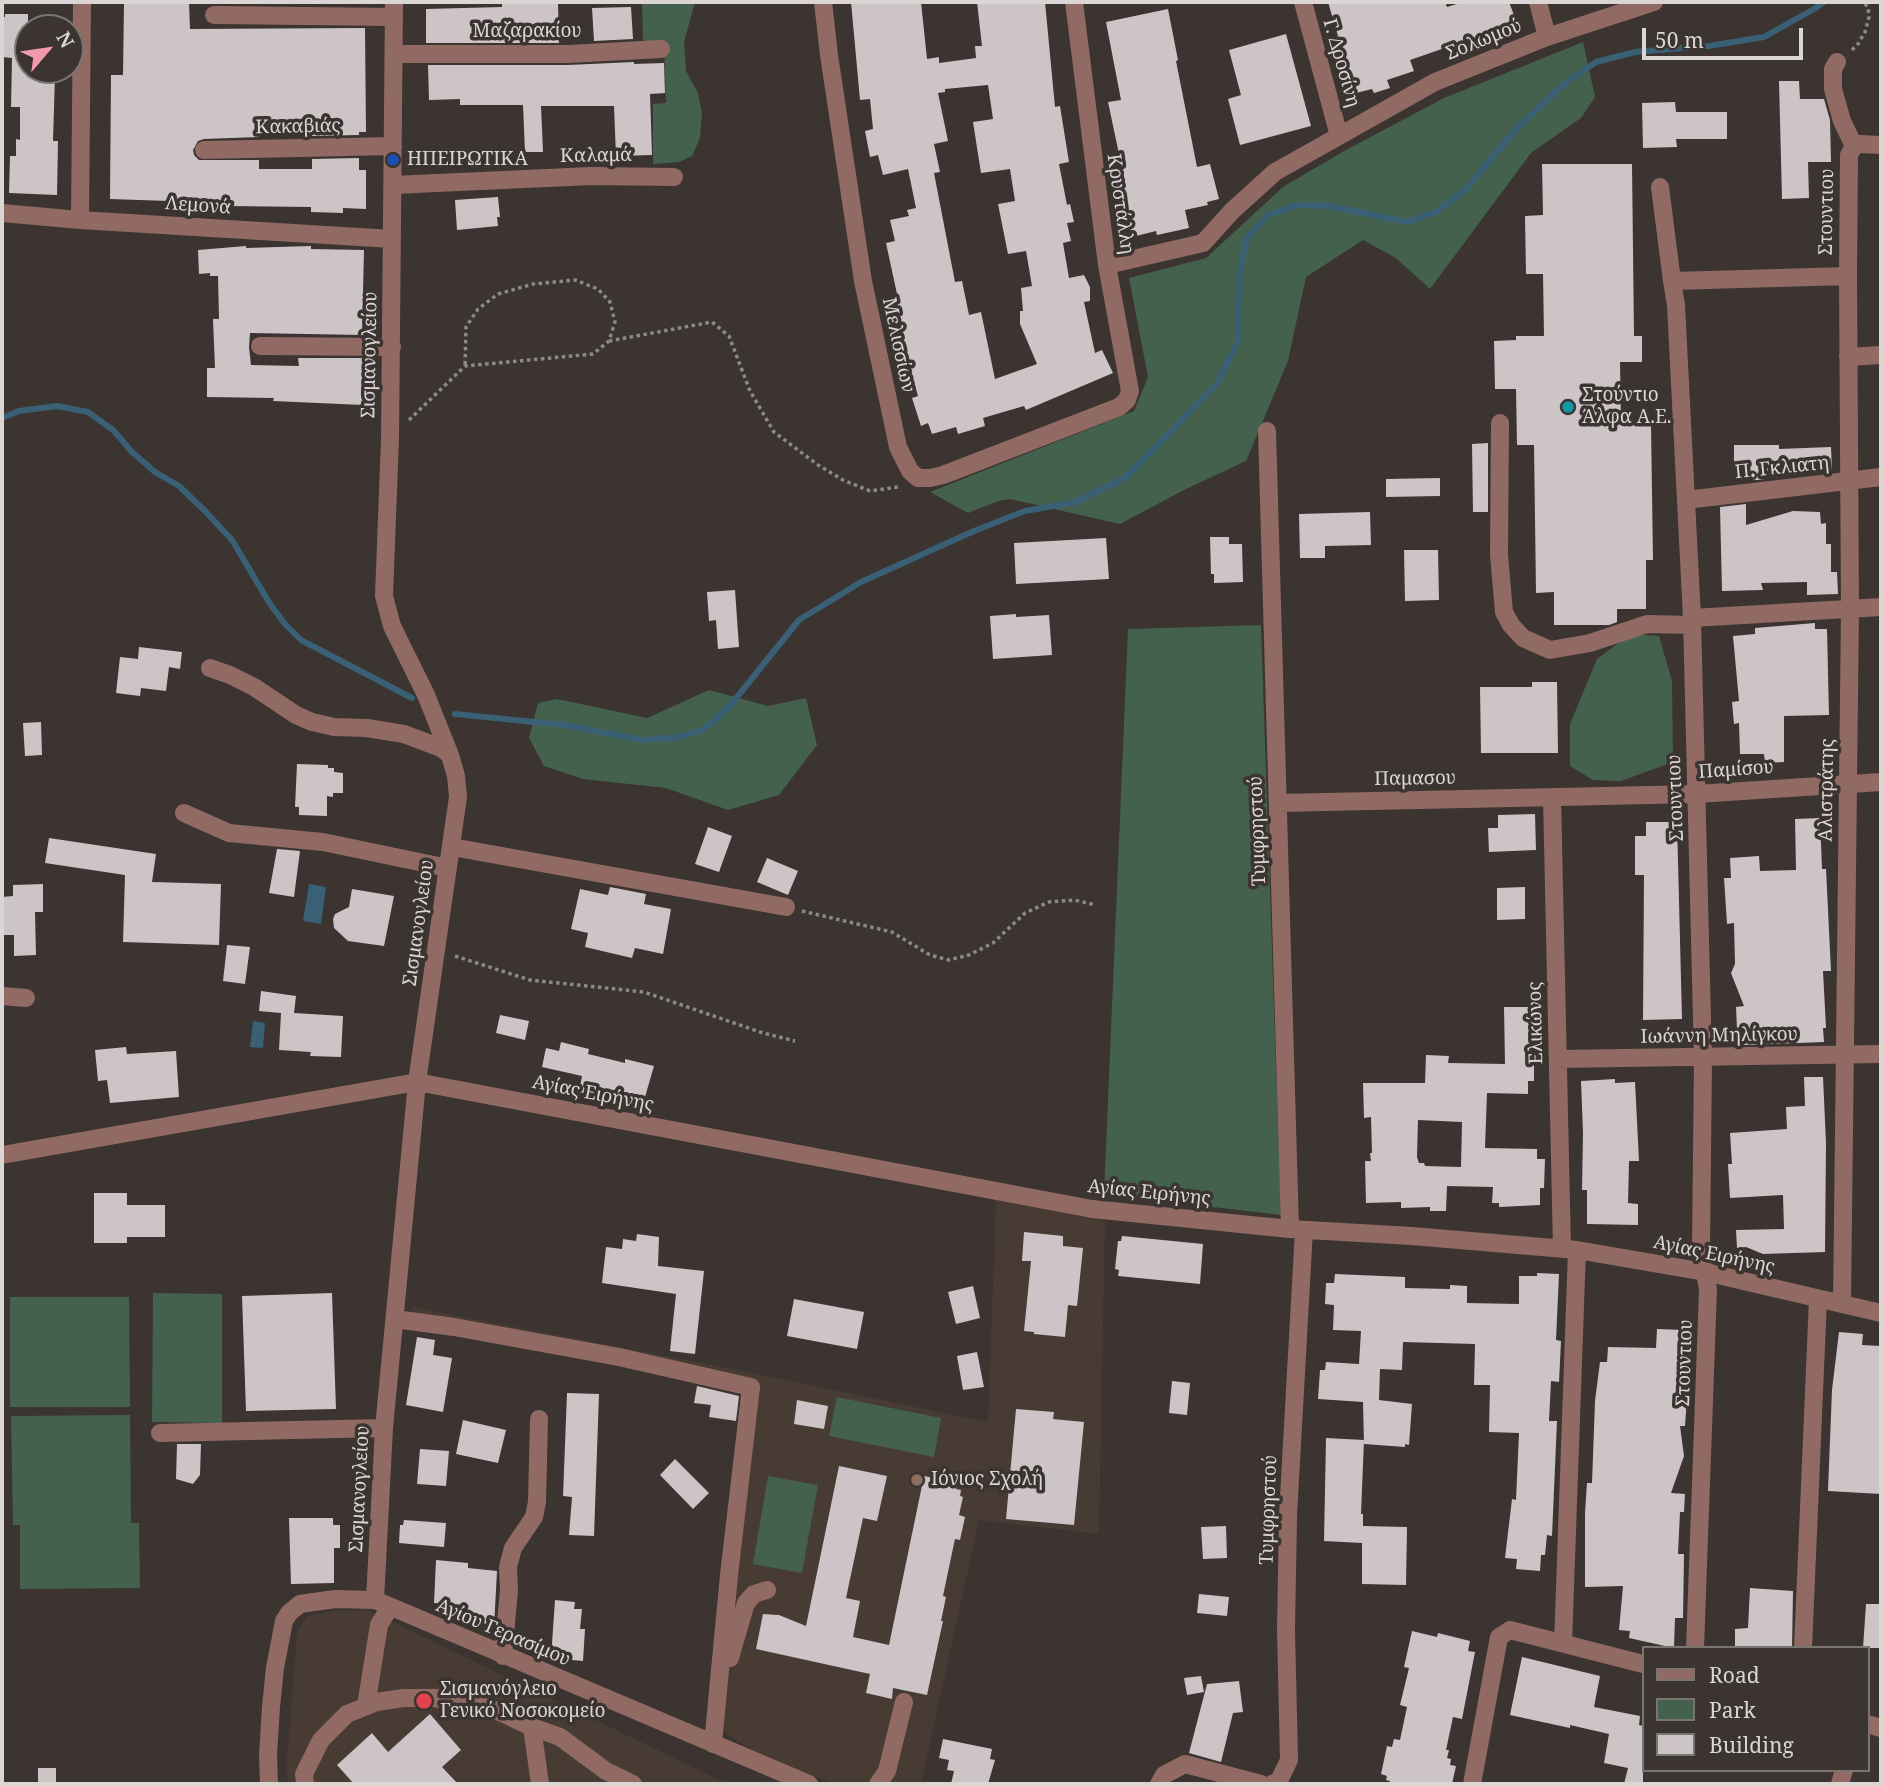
<!DOCTYPE html>
<meta charset="utf-8">
<style>
body{margin:0}
#map{position:relative;width:1883px;height:1786px;overflow:hidden;background:#3b3430;font-family:"Noto Serif",serif}
canvas{display:block}
.frame{position:absolute;inset:0;border:4px solid #dbd6d4;pointer-events:none}
.legend{position:absolute;left:1642px;top:1646px;width:228px;height:126px;box-sizing:border-box;background:#3b3430;border:2px solid #7b7572;margin:0;padding:9px 12px;list-style:none;font-size:21px;color:#dbd6d4}
.legend li{display:flex;align-items:center;gap:14px;height:35px}
.legend b{width:35px;border:2px solid #7b7572}
.north{position:absolute;left:14px;top:14px;width:70px;height:70px;box-sizing:border-box;background:#3b3430;border:2px solid #7b7572;border-radius:50%;rotate:61deg;font-size:19px;font-weight:700;line-height:28px;text-align:center;color:#dbd6d4}
.north::after{content:'';display:block;margin:auto;width:24px;height:32px;background:#f29aad;clip-path:polygon(50% 0,100% 100%,50% 72%,0 100%)}
.scale{position:absolute;left:1642px;top:28px;width:161px;height:32px;box-sizing:border-box;border:4px solid #dbd6d4;border-top:0;padding-left:9px;font-size:21px;line-height:24px;white-space:nowrap;color:#dbd6d4;-webkit-text-stroke:5px #3b3430;paint-order:stroke}
</style>
<div id="map">
<canvas width="1883" height="1786"></canvas>
<div class="frame"></div>
<ul class="legend">
<li><b style="height:9px;background:#916a63"></b>Road</li>
<li><b style="height:19px;background:#44614e"></b>Park</li>
<li><b style="height:19px;background:#cdc4c8"></b>Building</li>
</ul>
<div class="north">N</div>
<div class="scale">50 m</div>
</div>
<script>
const ctx = document.querySelector('canvas').getContext('2d');
ctx.lineJoin = 'round';
function fillPath(path, color) {
  ctx.fillStyle = color;
  ctx.fill(path, 'evenodd');
}
function shape(rows) {
  const path = new Path2D();
  for (const r of rows) {
    path.moveTo(r[0], r[1]);
    for (let i = 2; i < r.length; i += 2) path.lineTo(r[i], r[i + 1]);
  }
  return path;
}
function strokePath(path, color, width, dash) {
  ctx.strokeStyle = color;
  ctx.lineWidth = width;
  ctx.lineCap = dash ? 'butt' : 'round';
  ctx.setLineDash(dash || []);
  ctx.stroke(path);
}
function label(font, color, halo, rows, align = 'center') {
  ctx.font = font + ' "Noto Serif",serif';
  ctx.lineWidth = 7;
  ctx.setLineDash([]);
  ctx.textBaseline = 'middle';
  ctx.strokeStyle = halo;
  ctx.fillStyle = color;
  for (const [text, x, y, turn = 0] of rows) {
    ctx.save();
    ctx.translate(x, y);
    ctx.rotate((+turn || 0) * Math.PI / 180);
    ctx.textAlign = isNaN(turn) ? turn : align;
    if (halo) ctx.strokeText(text, 0, 0);
    ctx.fillText(text, 0, 0);
    ctx.restore();
  }
}
fillPath(shape([
 [996,1200,1105,1221,1099,1534,979,1520,921,1784,835,1784,756,1753,707,1721,744,1390,411,1328,412,1307,738,1370,988,1422],
 [368,1610,728,1784,288,1784,286,1772,297,1631,307,1616,333,1611]
]), '#483b34');
fillPath(shape([
 [642,2,695,2,684,42,686,71,698,93,702,113,700,138,692,156,679,162,653,164,653,104,666,103,664,44,643,43],
 [1583,42,1595,97,1581,118,1531,153,1430,289,1396,258,1363,240,1306,277,1288,361,1246,461,1186,489,1120,524,1010,499,998,501,968,513,930,492,1134,411,1148,377,1129,278,1206,258,1283,187,1346,150,1444,98],
 [1261,625,1281,1215,1104,1194,1128,629],
 [1630,634,1659,636,1672,681,1673,762,1621,781,1593,780,1570,766,1570,724,1597,659],
 [709,690,768,706,806,698,817,745,779,795,728,810,666,788,583,779,544,766,529,738,538,703,557,699,647,718],
 [153,1293,222,1294,222,1423,152,1422],
 [10,1297,129,1297,130,1407,10,1407],
 [837,1397,941,1418,934,1457,829,1436],
 [130,1415,131,1523,139,1523,140,1588,20,1589,20,1525,13,1525,11,1416],
 [768,1476,818,1485,802,1573,753,1564]
]), '#44614e');
fillPath(shape([
 [309,884,326,887,321,924,303,921],
 [253,1021,265,1023,263,1048,250,1047]
]), '#396074');
strokePath(shape([
 [2,418,19,411,57,406,88,412,113,430,132,452,155,472,179,486,206,512,232,540,270,604,285,624,301,640,412,698],
 [455,714,564,725,643,740,679,737,704,729,729,707,799,620,861,582,974,531,1025,511,1076,502,1125,478,1217,384,1238,341,1240,268,1247,238,1268,215,1297,205,1328,206,1408,222,1436,212,1466,189,1516,129,1565,83,1596,62,1635,52,1709,46,1764,37,1814,9,1824,2]
]), '#396074', 6);
fillPath(shape([
 [124,2,189,2,190,29,365,28,366,132,359,132,359,135,312,136,312,132,259,133,259,137,204,139,198,141,193,150,194,155,199,160,259,160,259,169,312,169,312,159,359,158,359,170,366,170,366,209,343,208,343,213,311,212,311,207,228,206,228,203,110,199,111,75,123,75],
 [502,2,558,2,559,43,426,43,426,9,502,7],
 [851,2,921,2,927,59,939,57,939,63,976,58,975,46,982,46,977,2,1045,2,1055,107,1060,106,1069,162,1059,164,1067,205,1070,204,1074,222,1067,223,1071,241,1063,243,1069,278,1084,275,1090,287,1090,301,1084,302,1095,353,1102,350,1113,373,1026,410,1024,406,983,418,985,426,958,434,956,427,932,434,928,423,921,426,912,398,918,396,899,328,893,294,897,294,886,243,895,241,890,220,909,216,907,210,916,208,908,169,883,175,878,155,870,157,865,131,873,129,870,99,860,100],
 [988,85,993,119,973,122,981,173,1010,169,1015,201,998,204,1008,254,1026,251,1032,286,1021,288,1023,311,1020,311,1020,324,1037,364,995,379,981,312,969,315,962,281,955,282,934,173,940,172,934,144,948,141,938,93,945,92,945,89],
 [1328,2,1445,2,1447,7,1463,2,1509,2,1517,23,1410,60,1414,71,1387,80,1390,88,1374,93,1372,89,1352,94,1334,38,1338,36],
 [631,7,633,39,594,41,592,8],
 [1168,9,1178,60,1176,61,1197,167,1210,164,1219,199,1207,202,1208,205,1185,210,1189,228,1157,235,1156,231,1132,237,1121,188,1126,187,1108,102,1121,100,1106,22],
 [5,14,28,14,28,74,55,75,53,141,58,141,57,195,9,193,10,156,16,156,16,139,20,140,20,107,11,107,12,58,2,57,2,17,5,17],
 [1286,34,1311,126,1240,145,1228,99,1241,95,1229,50],
 [634,62,634,64,664,63,665,93,650,94,652,155,616,156,614,106,541,106,543,152,525,152,523,105,460,105,460,99,429,100,428,65,568,65],
 [1779,81,1799,81,1800,99,1824,99,1830,120,1831,162,1808,162,1809,198,1782,199],
 [1675,102,1676,112,1727,112,1727,139,1676,139,1677,147,1643,148,1642,103],
 [1542,164,1632,164,1634,336,1642,336,1642,362,1620,362,1621,425,1651,425,1653,560,1646,560,1646,609,1617,609,1617,622,1609,625,1554,625,1554,592,1536,593,1534,445,1517,445,1516,389,1495,389,1494,341,1516,340,1516,336,1544,336,1543,274,1526,274,1525,216,1543,215],
 [498,197,500,217,497,217,498,226,457,230,455,200],
 [246,246,246,248,311,246,311,249,364,250,362,335,250,333,249,347,251,365,299,366,298,358,364,358,363,405,273,401,274,398,207,397,207,368,215,368,213,319,219,319,218,276,210,276,210,273,199,274,198,250],
 [1488,443,1488,512,1473,512,1472,444],
 [1734,445,1779,445,1779,449,1831,447,1832,471,1764,477,1764,479,1758,480,1734,480],
 [1440,478,1440,496,1386,497,1386,479],
 [1746,504,1746,525,1793,511,1820,512,1821,524,1826,523,1826,544,1831,544,1831,572,1837,572,1838,594,1807,595,1807,582,1761,583,1763,590,1722,591,1720,507],
 [1370,512,1371,545,1325,546,1325,558,1300,558,1299,514],
 [1210,537,1229,537,1229,544,1242,544,1243,582,1214,583,1214,574,1211,574],
 [1106,538,1109,579,1016,584,1014,543],
 [1404,550,1438,550,1439,600,1405,601],
 [735,590,739,647,718,649,716,620,709,621,707,592],
 [1016,614,1016,617,1049,615,1052,655,993,659,990,616],
 [1815,623,1815,629,1827,629,1829,715,1784,716,1784,762,1765,763,1764,754,1740,754,1739,723,1734,724,1732,702,1739,701,1733,636,1755,634,1755,628],
 [139,647,182,652,180,669,169,667,166,691,141,688,140,696,116,693,120,657,138,659],
 [1532,682,1557,682,1558,753,1481,753,1480,687,1532,687],
 [41,722,42,755,25,756,23,723],
 [297,764,328,765,328,768,334,768,334,772,343,773,343,793,333,793,333,797,327,796,327,816,299,815,299,807,295,807],
 [1535,814,1536,850,1489,852,1488,828,1498,828,1498,815],
 [1820,818,1822,869,1826,869,1831,971,1823,971,1826,1028,1823,1028,1824,1042,1744,1045,1743,1029,1737,1029,1736,1007,1744,1006,1731,973,1735,964,1734,923,1727,924,1724,878,1731,878,1730,858,1759,856,1760,871,1796,870,1795,819],
 [1646,822,1677,822,1682,1019,1643,1020,1644,875,1635,875,1635,836,1646,836],
 [708,827,732,836,719,872,695,864],
 [49,838,156,854,152,882,221,884,219,945,123,942,125,875,45,863],
 [277,849,300,851,294,897,269,893],
 [767,858,798,871,788,895,757,882],
 [43,884,43,912,35,912,36,955,14,956,14,935,2,935,2,897,13,896,13,885],
 [610,887,646,894,644,904,671,909,663,954,635,948,632,958,585,947,588,933,571,929,580,889,608,895],
 [1525,887,1525,919,1497,920,1497,888],
 [352,889,394,896,384,946,348,941,334,928,333,919,335,914,349,907],
 [227,945,250,947,245,984,223,981],
 [261,991,296,996,294,1013,343,1016,341,1057,310,1056,311,1052,279,1050,281,1013,259,1011],
 [1504,1007,1536,1007,1537,1011,1541,1011,1542,1056,1534,1059,1534,1081,1528,1081,1528,1094,1487,1093,1485,1148,1537,1149,1537,1159,1545,1159,1544,1188,1540,1188,1540,1205,1499,1207,1499,1203,1492,1203,1493,1187,1447,1186,1446,1211,1430,1211,1430,1207,1401,1208,1401,1202,1366,1203,1365,1161,1371,1161,1370,1153,1372,1153,1371,1117,1364,1118,1363,1083,1425,1083,1426,1055,1449,1056,1448,1063,1505,1064],
 [1418,1120,1462,1122,1461,1167,1425,1166,1424,1163,1419,1163,1417,1157],
 [500,1015,529,1021,525,1040,496,1033],
 [561,1042,589,1049,588,1054,625,1063,625,1059,654,1066,645,1097,601,1088,599,1096,579,1092,582,1076,542,1067,546,1048,559,1051],
 [126,1047,127,1054,176,1051,179,1097,110,1103,107,1080,98,1081,95,1050],
 [1804,1077,1823,1077,1826,1143,1825,1252,1763,1254,1746,1247,1737,1248,1736,1230,1784,1229,1783,1195,1730,1198,1728,1164,1732,1164,1730,1133,1787,1129,1786,1107,1805,1106],
 [1615,1079,1615,1083,1635,1082,1639,1161,1629,1161,1628,1203,1638,1204,1638,1225,1587,1224,1587,1190,1582,1190,1583,1133,1581,1081],
 [94,1193,127,1193,127,1205,165,1205,165,1237,127,1237,127,1243,94,1243],
 [1024,1232,1063,1236,1063,1246,1083,1248,1077,1306,1068,1305,1065,1337,1034,1334,1034,1332,1024,1331,1031,1261,1022,1261],
 [637,1234,659,1237,658,1266,704,1271,695,1354,670,1351,676,1294,602,1283,606,1247,622,1249,623,1239,636,1241],
 [1122,1236,1203,1244,1200,1284,1118,1276,1119,1270,1115,1269,1118,1241,1121,1241],
 [1537,1273,1559,1274,1556,1340,1561,1341,1559,1382,1551,1381,1549,1421,1557,1421,1552,1536,1547,1535,1545,1555,1541,1555,1540,1571,1516,1569,1517,1559,1505,1558,1512,1499,1516,1500,1519,1433,1489,1432,1490,1385,1474,1385,1475,1344,1403,1342,1402,1370,1380,1369,1379,1400,1412,1404,1409,1445,1405,1444,1405,1447,1364,1444,1363,1402,1318,1399,1320,1370,1325,1370,1326,1362,1359,1364,1361,1331,1333,1330,1334,1305,1325,1304,1326,1283,1334,1283,1335,1274,1405,1277,1405,1288,1450,1289,1450,1285,1467,1286,1467,1303,1519,1304,1519,1276,1537,1276],
 [973,1286,980,1318,956,1324,948,1292],
 [332,1293,336,1409,246,1411,242,1296],
 [794,1299,864,1312,857,1349,787,1336],
 [1657,1329,1686,1330,1684,1396,1687,1397,1685,1426,1680,1426,1684,1456,1671,1493,1685,1494,1684,1512,1680,1512,1678,1554,1684,1554,1683,1618,1675,1618,1674,1648,1629,1638,1630,1631,1619,1630,1623,1586,1585,1587,1585,1513,1587,1483,1592,1483,1595,1401,1600,1362,1607,1362,1608,1347,1656,1348],
 [1839,1332,1863,1334,1862,1345,1881,1346,1881,1494,1828,1491,1832,1390],
 [417,1337,435,1340,433,1355,452,1358,443,1412,406,1405],
 [977,1352,984,1387,963,1390,957,1356],
 [1172,1381,1190,1383,1187,1415,1169,1413],
 [697,1386,739,1396,736,1421,709,1417,711,1405,694,1403],
 [567,1393,599,1394,594,1536,569,1535,572,1497,563,1496],
 [797,1400,828,1406,824,1429,794,1424],
 [1016,1409,1054,1412,1053,1419,1084,1422,1074,1525,1006,1519],
 [463,1420,506,1430,498,1463,456,1454],
 [1326,1438,1364,1440,1361,1514,1363,1514,1363,1526,1407,1527,1406,1585,1362,1584,1362,1543,1324,1541],
 [177,1444,201,1444,200,1475,193,1484,176,1479],
 [420,1449,449,1451,446,1486,417,1484],
 [675,1459,709,1493,693,1509,660,1475],
 [839,1466,887,1476,877,1521,863,1518,846,1598,860,1601,853,1637,889,1645,924,1476,958,1483,956,1489,961,1490,960,1496,963,1497,959,1515,965,1517,960,1540,955,1539,952,1553,943,1596,946,1597,941,1621,943,1621,927,1695,893,1688,892,1699,866,1693,870,1674,756,1649,763,1614,779,1615,806,1626],
 [289,1518,333,1518,333,1525,340,1525,340,1548,334,1548,334,1583,291,1584],
 [404,1520,446,1523,444,1547,399,1543,400,1525,403,1525],
 [1226,1526,1227,1558,1203,1559,1201,1527],
 [436,1560,468,1563,468,1568,497,1571,494,1627,465,1616,466,1605,434,1603],
 [1750,1588,1793,1591,1792,1648,1735,1648,1735,1629,1748,1628],
 [1199,1594,1229,1597,1227,1616,1197,1613],
 [555,1600,575,1602,574,1609,582,1609,580,1629,585,1629,583,1661,551,1658],
 [1866,1604,1881,1604,1881,1648,1863,1648],
 [1412,1631,1437,1637,1438,1633,1470,1641,1468,1651,1475,1652,1462,1719,1453,1717,1446,1750,1449,1750,1447,1758,1451,1759,1450,1765,1456,1766,1452,1784,1389,1784,1390,1781,1386,1780,1387,1776,1381,1774,1387,1746,1392,1747,1394,1739,1400,1740,1407,1707,1400,1705,1409,1668,1404,1667],
 [1522,1657,1600,1676,1594,1707,1640,1716,1639,1725,1643,1726,1643,1784,1624,1784,1628,1768,1604,1763,1609,1734,1570,1725,1570,1728,1510,1715],
 [1201,1676,1204,1692,1187,1695,1184,1678],
 [1239,1681,1243,1712,1233,1713,1221,1762,1189,1753,1207,1684],
 [430,1714,461,1750,442,1767,458,1784,354,1784,337,1765,372,1733,388,1752],
 [943,1739,992,1749,990,1759,995,1760,988,1784,951,1784,954,1771,947,1770,949,1760,939,1758],
 [38,1768,56,1768,56,1784,38,1784]
]), '#cdc4c8');
strokePath(shape([
 [1852,50,1858,44,1865,32,1869,17,1868,7,1863,2],
 [609,341,712,322,729,336,750,391,774,432,818,465,843,480,870,491,898,487],
 [409,420,465,366,593,354,609,341,615,322,610,302,598,289,575,280,533,284,498,294,478,309,466,327,465,366],
 [802,911,892,932,930,955,949,960,969,955,993,943,1025,913,1049,902,1074,900,1096,905],
 [455,956,530,980,644,992,763,1033,795,1041]
]), '#8f8986', 3.5, [3.5, 3.5]);
strokePath(shape([
 [823,2,829,55,863,281,898,447,910,471,918,478,930,478,943,475,1119,407,1127,400,1130,391,1107,265,1074,2],
 [1303,2,1339,136],
 [1538,2,1547,37],
 [214,15,394,17],
 [394,54,568,54,661,49],
 [1837,62,1833,69,1833,89,1842,121,1854,146],
 [204,150,393,146],
 [393,185,591,176,674,177],
 [1660,187,1672,281],
 [2,213,80,220,392,239],
 [80,220,82,2],
 [1107,265,1203,243,1232,211,1275,172,1435,82,1547,37,1654,2],
 [260,346,392,347],
 [1848,357,1881,355],
 [1500,423,1499,555,1504,612,1511,625,1523,638,1550,650,1590,643,1647,624,1692,625],
 [1267,431,1290,1229],
 [1686,500,1881,477],
 [1692,618,1881,607],
 [210,668,230,675,254,687,296,715,312,722,334,727,367,728,404,734,441,748,450,755],
 [1552,797,1562,1249],
 [1279,803,1697,794,1881,782],
 [184,813,229,833,323,842,448,868],
 [452,847,786,907],
 [2,996,26,998],
 [1558,1059,1881,1054],
 [2,1155,417,1082,1092,1209,1290,1229,1412,1236,1577,1250,1705,1272,1881,1313],
 [1842,1304,1850,609,1848,276],
 [395,1319,454,1327,619,1357,751,1387,729,1575,713,1744],
 [160,1433,384,1428],
 [375,1600,384,1428,417,1082,458,797,456,776,450,755,426,695,392,626,384,596,390,439,394,2],
 [1563,1643,1577,1250],
 [1695,1648,1708,1290,1701,1248,1703,1059,1692,618,1676,305,1672,281,1848,276,1849,155,1854,146,1859,144,1881,145],
 [1803,1648,1818,1299],
 [503,1656,509,1590,508,1567,513,1548,534,1517,537,1502,539,1419],
 [730,1658,746,1603,754,1594,767,1590],
 [366,1706,379,1625,390,1607],
 [1867,1724,1881,1728],
 [532,1727,540,1784],
 [269,1784,268,1755,271,1707,275,1668,284,1621,289,1613,300,1604,335,1599,375,1600,809,1784],
 [305,1784,304,1774,321,1740,347,1714,377,1702,403,1698,434,1698,472,1703,498,1711,532,1727,560,1737,606,1771,633,1784],
 [878,1784,887,1771,904,1702],
 [1159,1784,1164,1775,1185,1764,1261,1784],
 [1272,1784,1279,1781,1289,1760,1286,1630,1288,1515,1304,1230],
 [1472,1784,1499,1637,1510,1630,1643,1664],
 [1840,1784,1844,1770]
]), '#916a63', 18);
for (const [x, y, r, color] of [
 [393,160,7,"#1a4fb4"],
 [1568,407,7,"#0f9aa8"],
 [917,1480,7,"#8d6e63"],
 [424,1701,9,"#e0444e"]
]) {
  const dot = new Path2D();
  dot.arc(x, y, r, 0, 2 * Math.PI);
  ctx.fillStyle = color;
  ctx.fill(dot);
  strokePath(dot, '#3b3430', 2.5);
}
label('19px', '#dbd6d4', '#3b3430', [
 ["Μαζαρακίου",527,32],
 ["Σολωμού",1484,40,-22],
 ["Γ. Δροσίνη",1341,63,74],
 ["Κακαβιάς",298,127,-1],
 ["Καλαμά",596,156,-1],
 ["Κρυστάλλη",1120,204,82],
 ["Λεμονά",198,206,4],
 ["Στουντιου",1827,212,-89],
 ["Μελισσίων",898,345,78],
 ["Σισμανογλείου",370,355,-89],
 ["Π. Γκλιατη",1782,468,-6],
 ["Παμίσου",1736,770,-4],
 ["Παμασου",1415,779,-1],
 ["Αλιστράτης",1827,790,-89],
 ["Στουντιου",1676,798,-92],
 ["Τυμφρηστού",1258,831,-92],
 ["Σισμανογλείου",419,923,-82],
 ["Ελικώνος",1536,1023,-91],
 ["Ιωάννη Μηλίγκου",1719,1036,-1],
 ["Αγίας Ειρήνης",593,1094,11],
 ["Αγίας Ειρήνης",1149,1193,6],
 ["Αγίας Ειρήνης",1714,1255,12],
 ["Στουντιου",1685,1363,-88],
 ["Σισμανογλείου",360,1489,-87],
 ["Τυμφρηστού",1269,1510,-88],
 ["Αγίου Γερασίμου",503,1633,23]
]);
label('19px', '#dbd6d4', '#3b3430', [
 ["ΗΠΕΙΡΩΤΙΚΑ",407,160],
 ["Στούντιο",1582,396],
 ["Άλφα Α.Ε.",1582,418],
 ["Ιόνιος Σχολή",931,1480],
 ["Σισμανόγλειο",440,1690],
 ["Γενικό Νοσοκομείο",440,1712]
], 'left');
</script>
